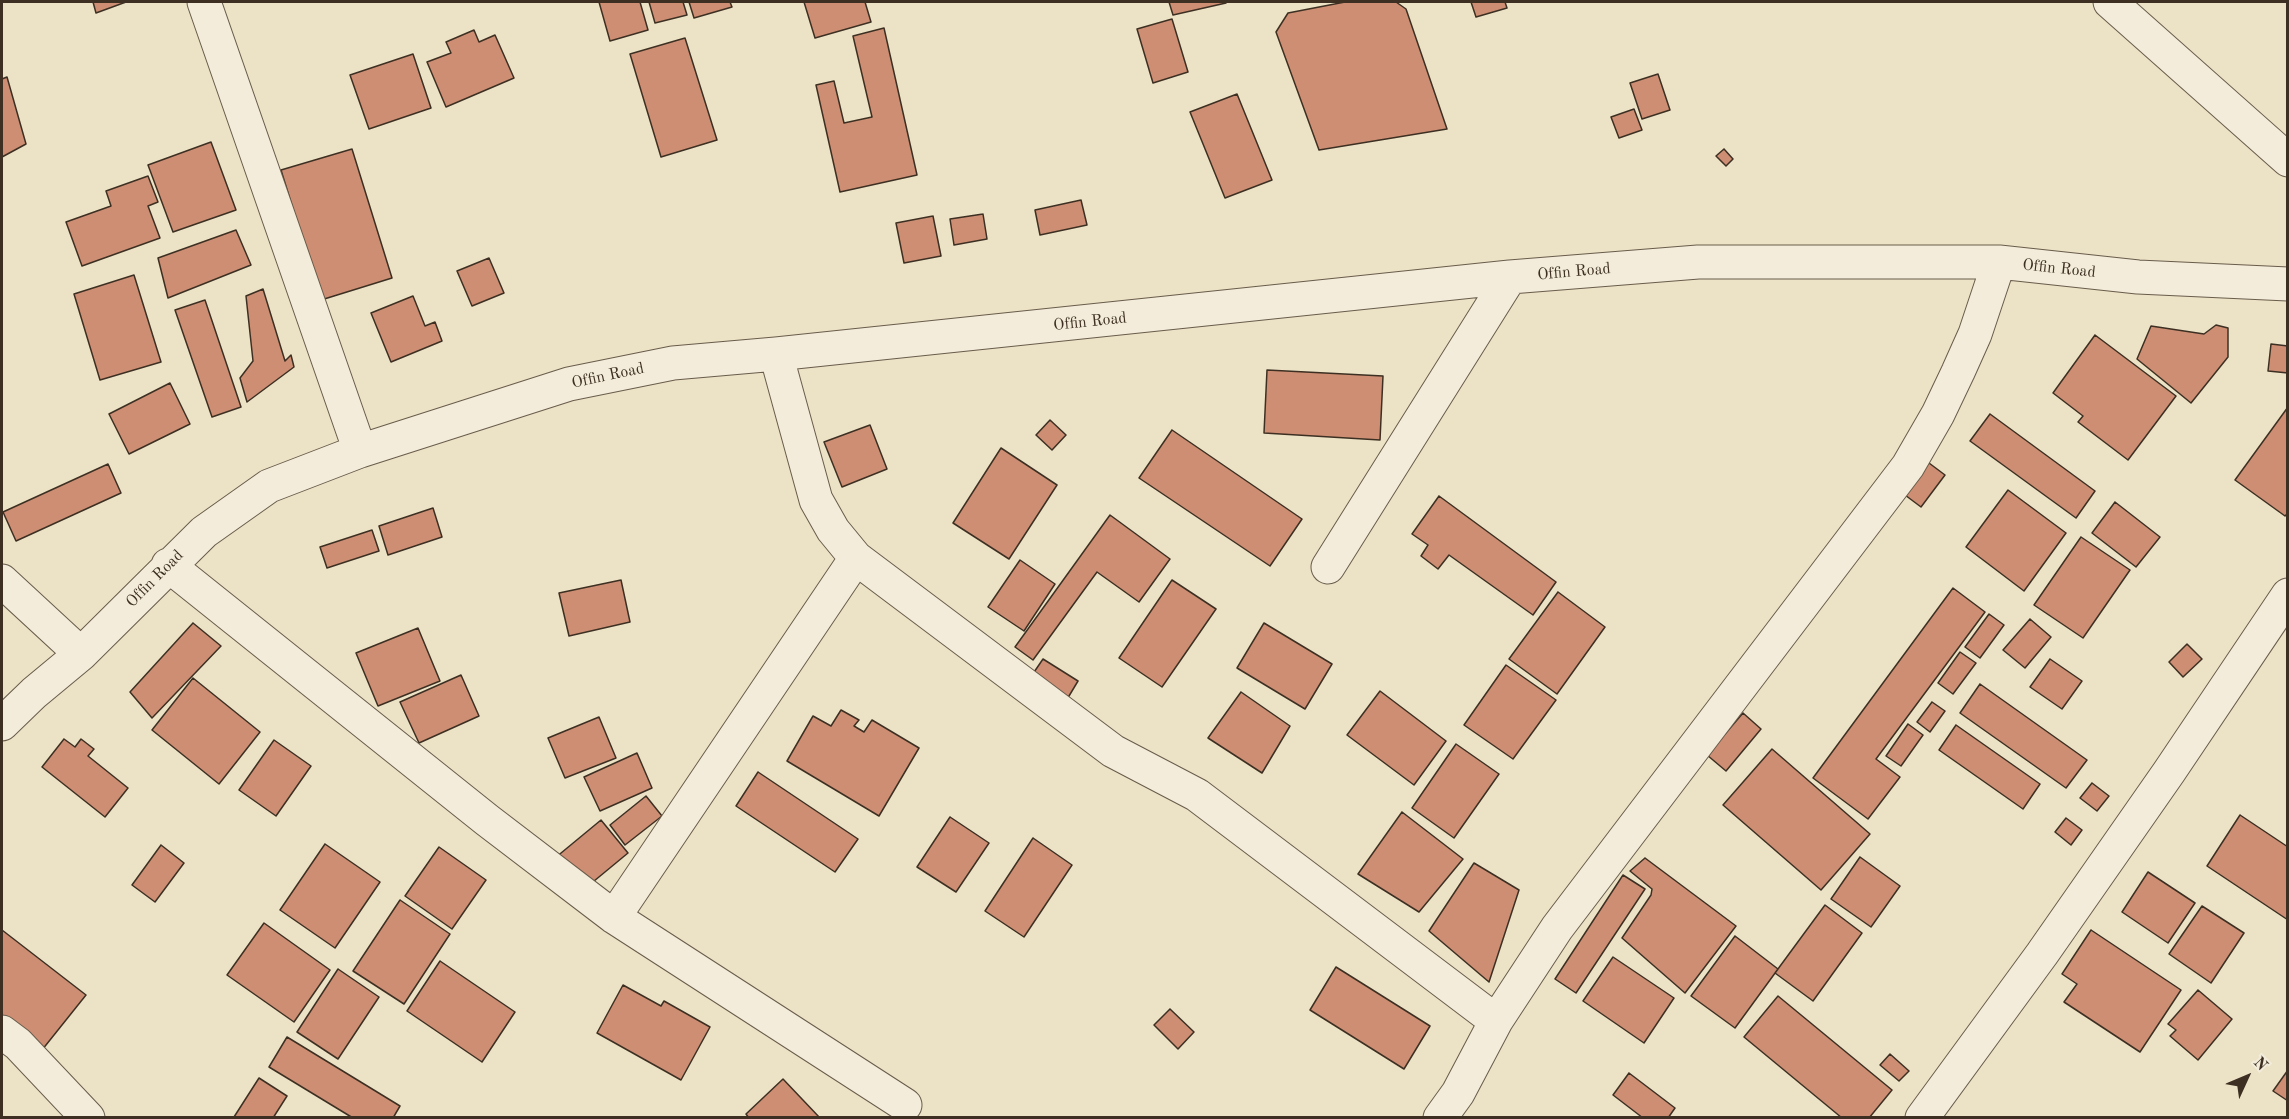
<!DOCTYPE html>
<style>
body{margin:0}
#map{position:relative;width:2289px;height:1119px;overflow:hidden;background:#ece2c6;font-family:"Old Standard TT",serif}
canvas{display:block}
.frame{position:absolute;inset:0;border:3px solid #3d3022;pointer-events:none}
.north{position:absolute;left:2217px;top:1047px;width:60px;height:60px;-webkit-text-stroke:4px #f3ecda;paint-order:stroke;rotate:46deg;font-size:16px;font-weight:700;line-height:24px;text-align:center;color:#3d3022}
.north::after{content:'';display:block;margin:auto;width:21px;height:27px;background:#3d3022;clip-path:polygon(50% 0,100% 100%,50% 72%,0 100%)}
</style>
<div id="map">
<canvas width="2289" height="1119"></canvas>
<div class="frame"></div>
<div class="north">N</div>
</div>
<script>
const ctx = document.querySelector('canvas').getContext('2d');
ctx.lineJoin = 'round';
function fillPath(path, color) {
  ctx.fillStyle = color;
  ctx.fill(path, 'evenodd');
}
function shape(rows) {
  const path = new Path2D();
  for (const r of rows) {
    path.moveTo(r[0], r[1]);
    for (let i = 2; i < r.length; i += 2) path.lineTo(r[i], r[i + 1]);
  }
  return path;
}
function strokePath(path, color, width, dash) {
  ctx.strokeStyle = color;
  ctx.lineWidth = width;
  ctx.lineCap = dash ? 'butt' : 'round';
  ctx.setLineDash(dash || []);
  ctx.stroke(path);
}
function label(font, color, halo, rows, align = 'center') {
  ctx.font = font + ' "Old Standard TT",serif';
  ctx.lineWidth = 4.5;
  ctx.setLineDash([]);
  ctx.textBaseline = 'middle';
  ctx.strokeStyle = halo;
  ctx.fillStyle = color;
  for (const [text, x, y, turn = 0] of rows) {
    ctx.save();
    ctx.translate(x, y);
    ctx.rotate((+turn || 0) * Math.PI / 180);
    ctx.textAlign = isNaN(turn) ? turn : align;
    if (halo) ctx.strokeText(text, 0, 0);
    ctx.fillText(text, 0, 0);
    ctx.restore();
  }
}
const building = shape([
 [93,2,126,2,96,13,93,2],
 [599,2,640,2,648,30,610,41,599,2],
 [649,2,683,2,687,15,655,23,649,2],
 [689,2,730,2,732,7,694,18,689,2],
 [804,2,865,2,871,22,815,38,804,2],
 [1169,2,1226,2,1226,3,1173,15,1169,2],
 [1345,2,1396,2,1406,9,1447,129,1319,150,1276,32,1288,13,1345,2],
 [1471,2,1505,2,1507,8,1476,17,1471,2],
 [1172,19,1188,72,1153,83,1137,29,1172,19],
 [884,28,917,175,840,192,816,85,834,81,844,123,872,117,853,36,884,28],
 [474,30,479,42,495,35,514,78,446,107,427,62,451,53,446,42,474,30],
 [685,38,717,140,661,157,630,54,685,38],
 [413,54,431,108,369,129,350,75,413,54],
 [1658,74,1670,110,1642,119,1630,83,1658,74],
 [7,77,26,144,2,157,2,79,7,77],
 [1237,94,1272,180,1225,198,1190,112,1237,94],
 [1634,109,1642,130,1619,138,1611,117,1634,109],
 [211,142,236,210,173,232,148,165,211,142],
 [352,149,392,278,321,300,281,170,352,149],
 [1724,149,1733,159,1726,166,1716,156,1724,149],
 [148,176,158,202,148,206,160,238,82,266,66,222,111,206,106,191,148,176],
 [1081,200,1087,225,1040,235,1035,210,1081,200],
 [983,214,987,239,954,245,950,219,983,214],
 [933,216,941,256,904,263,896,223,933,216],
 [236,230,251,265,168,298,158,258,236,230],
 [489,258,504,293,472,306,457,271,489,258],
 [134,275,161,362,100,380,74,294,134,275],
 [263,289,285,361,291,355,294,367,247,402,240,378,253,361,246,296,263,289],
 [413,296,425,326,435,322,442,341,391,362,371,313,413,296],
 [205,300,241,407,212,417,175,310,205,300],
 [2216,325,2228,328,2228,357,2191,403,2137,359,2151,326,2204,334,2216,325],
 [2095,335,2176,396,2128,460,2078,422,2083,416,2053,393,2095,335],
 [2271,344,2288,346,2288,373,2268,371,2271,344],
 [1267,370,1383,376,1380,440,1264,433,1267,370],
 [170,383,190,424,129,454,109,414,170,383],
 [2288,407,2288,513,2285,516,2235,480,2288,407],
 [1990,414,2095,491,2076,518,1970,441,1990,414],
 [1050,420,1066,435,1052,450,1036,435,1050,420],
 [870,425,887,469,842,487,824,442,870,425],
 [1172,430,1302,519,1270,566,1139,478,1172,430],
 [1001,448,1057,485,1009,559,953,523,1001,448],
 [1921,457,1945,475,1921,507,1897,489,1921,457],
 [108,464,121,493,16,541,3,512,108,464],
 [2008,490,2066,533,2024,591,1966,547,2008,490],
 [1439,496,1556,582,1533,615,1449,555,1438,569,1421,556,1428,545,1412,534,1439,496],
 [2115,502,2160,537,2136,567,2092,533,2115,502],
 [433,508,442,537,388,555,379,526,433,508],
 [1110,515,1170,559,1139,602,1097,572,1033,660,1015,647,1110,515],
 [372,530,379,551,327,568,320,547,372,530],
 [2081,537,2130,570,2083,638,2034,605,2081,537],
 [1020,560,1055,584,1024,631,988,607,1020,560],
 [621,580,630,622,569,636,559,593,621,580],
 [1172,580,1216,609,1162,687,1119,658,1172,580],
 [1953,588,1985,612,1876,759,1900,777,1868,819,1813,778,1953,588],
 [1558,592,1605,627,1557,694,1509,659,1558,592],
 [1989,614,2004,625,1980,658,1965,647,1989,614],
 [2030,619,2051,637,2025,668,2003,650,2030,619],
 [193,623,221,646,152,718,130,692,193,623],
 [1264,623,1332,664,1305,709,1237,668,1264,623],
 [418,628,440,681,378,706,356,653,418,628],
 [2187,644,2202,659,2183,677,2169,662,2187,644],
 [1960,652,1976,663,1953,694,1938,683,1960,652],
 [1043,659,1078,681,1066,701,1030,678,1043,659],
 [2050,659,2082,681,2062,709,2030,687,2050,659],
 [1506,665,1556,700,1513,759,1464,725,1506,665],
 [461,675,479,716,419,743,400,702,461,675],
 [193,678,260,732,219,784,152,730,193,678],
 [1980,684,2087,760,2066,788,1960,713,1980,684],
 [1380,691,1446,741,1414,785,1347,735,1380,691],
 [1241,692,1290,726,1262,773,1208,738,1241,692],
 [1932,702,1945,711,1930,732,1917,722,1932,702],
 [841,710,859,720,854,726,864,732,872,720,919,748,879,816,787,761,813,716,831,726,841,710],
 [1743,713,1761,729,1726,771,1707,755,1743,713],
 [599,717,616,758,565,778,548,738,599,717],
 [1908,724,1923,735,1901,766,1886,756,1908,724],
 [1956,725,2040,784,2023,809,1939,750,1956,725],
 [64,739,75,747,81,739,94,749,88,756,128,788,105,817,42,767,64,739],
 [274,740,311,766,276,816,239,790,274,740],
 [1456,744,1499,774,1454,838,1412,808,1456,744],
 [1772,749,1870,834,1821,890,1723,805,1772,749],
 [637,753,652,788,600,811,584,777,637,753],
 [758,772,858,839,835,872,736,806,758,772],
 [2092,783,2109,796,2097,811,2080,798,2092,783],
 [646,796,662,816,625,845,610,825,646,796],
 [1402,812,1463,859,1419,912,1358,874,1402,812],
 [2240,815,2288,847,2288,920,2207,866,2240,815],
 [950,817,989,843,956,892,917,867,950,817],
 [2066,818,2082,830,2071,845,2055,832,2066,818],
 [601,820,628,853,582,891,555,858,601,820],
 [1033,838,1072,865,1024,937,985,911,1033,838],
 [325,844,380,882,335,948,280,910,325,844],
 [161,845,184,863,155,902,132,885,161,845],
 [439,847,486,880,452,929,405,896,439,847],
 [1860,857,1900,886,1871,927,1831,899,1860,857],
 [1645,858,1736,926,1685,993,1622,938,1651,895,1652,889,1630,871,1645,858],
 [1474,863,1519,890,1489,982,1429,931,1474,863],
 [2148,872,2195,903,2168,943,2122,912,2148,872],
 [1623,875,1645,889,1576,993,1555,979,1623,875],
 [400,900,450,934,404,1004,353,971,400,900],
 [1825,905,1862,933,1813,1001,1775,973,1825,905],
 [2202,906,2244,933,2211,983,2169,954,2202,906],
 [264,923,330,970,294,1022,227,975,264,923],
 [2,930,86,995,42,1050,2,1019,2,930],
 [2091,930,2181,990,2140,1052,2064,1002,2077,984,2062,974,2091,930],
 [1735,936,1778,969,1735,1028,1691,996,1735,936],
 [1613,957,1674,998,1644,1043,1583,1001,1613,957],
 [440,961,515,1012,482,1062,407,1011,440,961],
 [1336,967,1430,1026,1404,1069,1310,1010,1336,967],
 [338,969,379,997,338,1059,297,1032,338,969],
 [623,985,661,1006,664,1001,710,1027,681,1080,597,1033,623,985],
 [2198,990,2232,1019,2198,1060,2170,1036,2176,1030,2168,1024,2198,990],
 [1778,996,1892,1090,1869,1118,1842,1118,1744,1037,1778,996],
 [1170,1009,1194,1032,1178,1049,1154,1025,1170,1009],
 [287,1037,400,1106,393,1118,353,1118,269,1067,287,1037],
 [1890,1054,1909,1071,1899,1081,1880,1065,1890,1054],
 [2288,1070,2288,1101,2273,1091,2288,1070],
 [1629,1073,1675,1108,1668,1118,1643,1118,1613,1095,1629,1073],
 [259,1078,287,1096,273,1118,236,1118,234,1117,259,1078],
 [783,1079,820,1118,749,1118,746,1114,783,1079]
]);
fillPath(building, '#cd8e74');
strokePath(building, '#3d3022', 1.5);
const minor = shape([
 [204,2,360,451],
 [2110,2,2288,160],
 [776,354,816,500,833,530,856,558,1113,751,1197,795,1496,1021],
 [168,565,487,820,614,917,905,1105],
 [1328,567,1510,277],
 [2,581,81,654],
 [2,724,34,693,81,654,204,532,269,486,360,451,569,384,673,363,776,354,1510,277,1698,262,1999,262,2138,277,2288,284],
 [614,917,856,558],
 [2,1032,18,1044,88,1118],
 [1440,1118,1458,1093,1496,1021,1557,928,1908,466,1938,414,1958,372,1975,334,1999,262],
 [1922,1118,2042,954,2169,772,2288,595]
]);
strokePath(minor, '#695c4b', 35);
strokePath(minor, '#f3ecda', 33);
label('16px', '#3d3022', '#f3ecda', [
 ["Offin Road",2059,269,6],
 ["Offin Road",1574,272,-5],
 ["Offin Road",1090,322,-6],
 ["Offin Road",608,376,-12],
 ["Offin Road",155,579,-45]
]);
</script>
